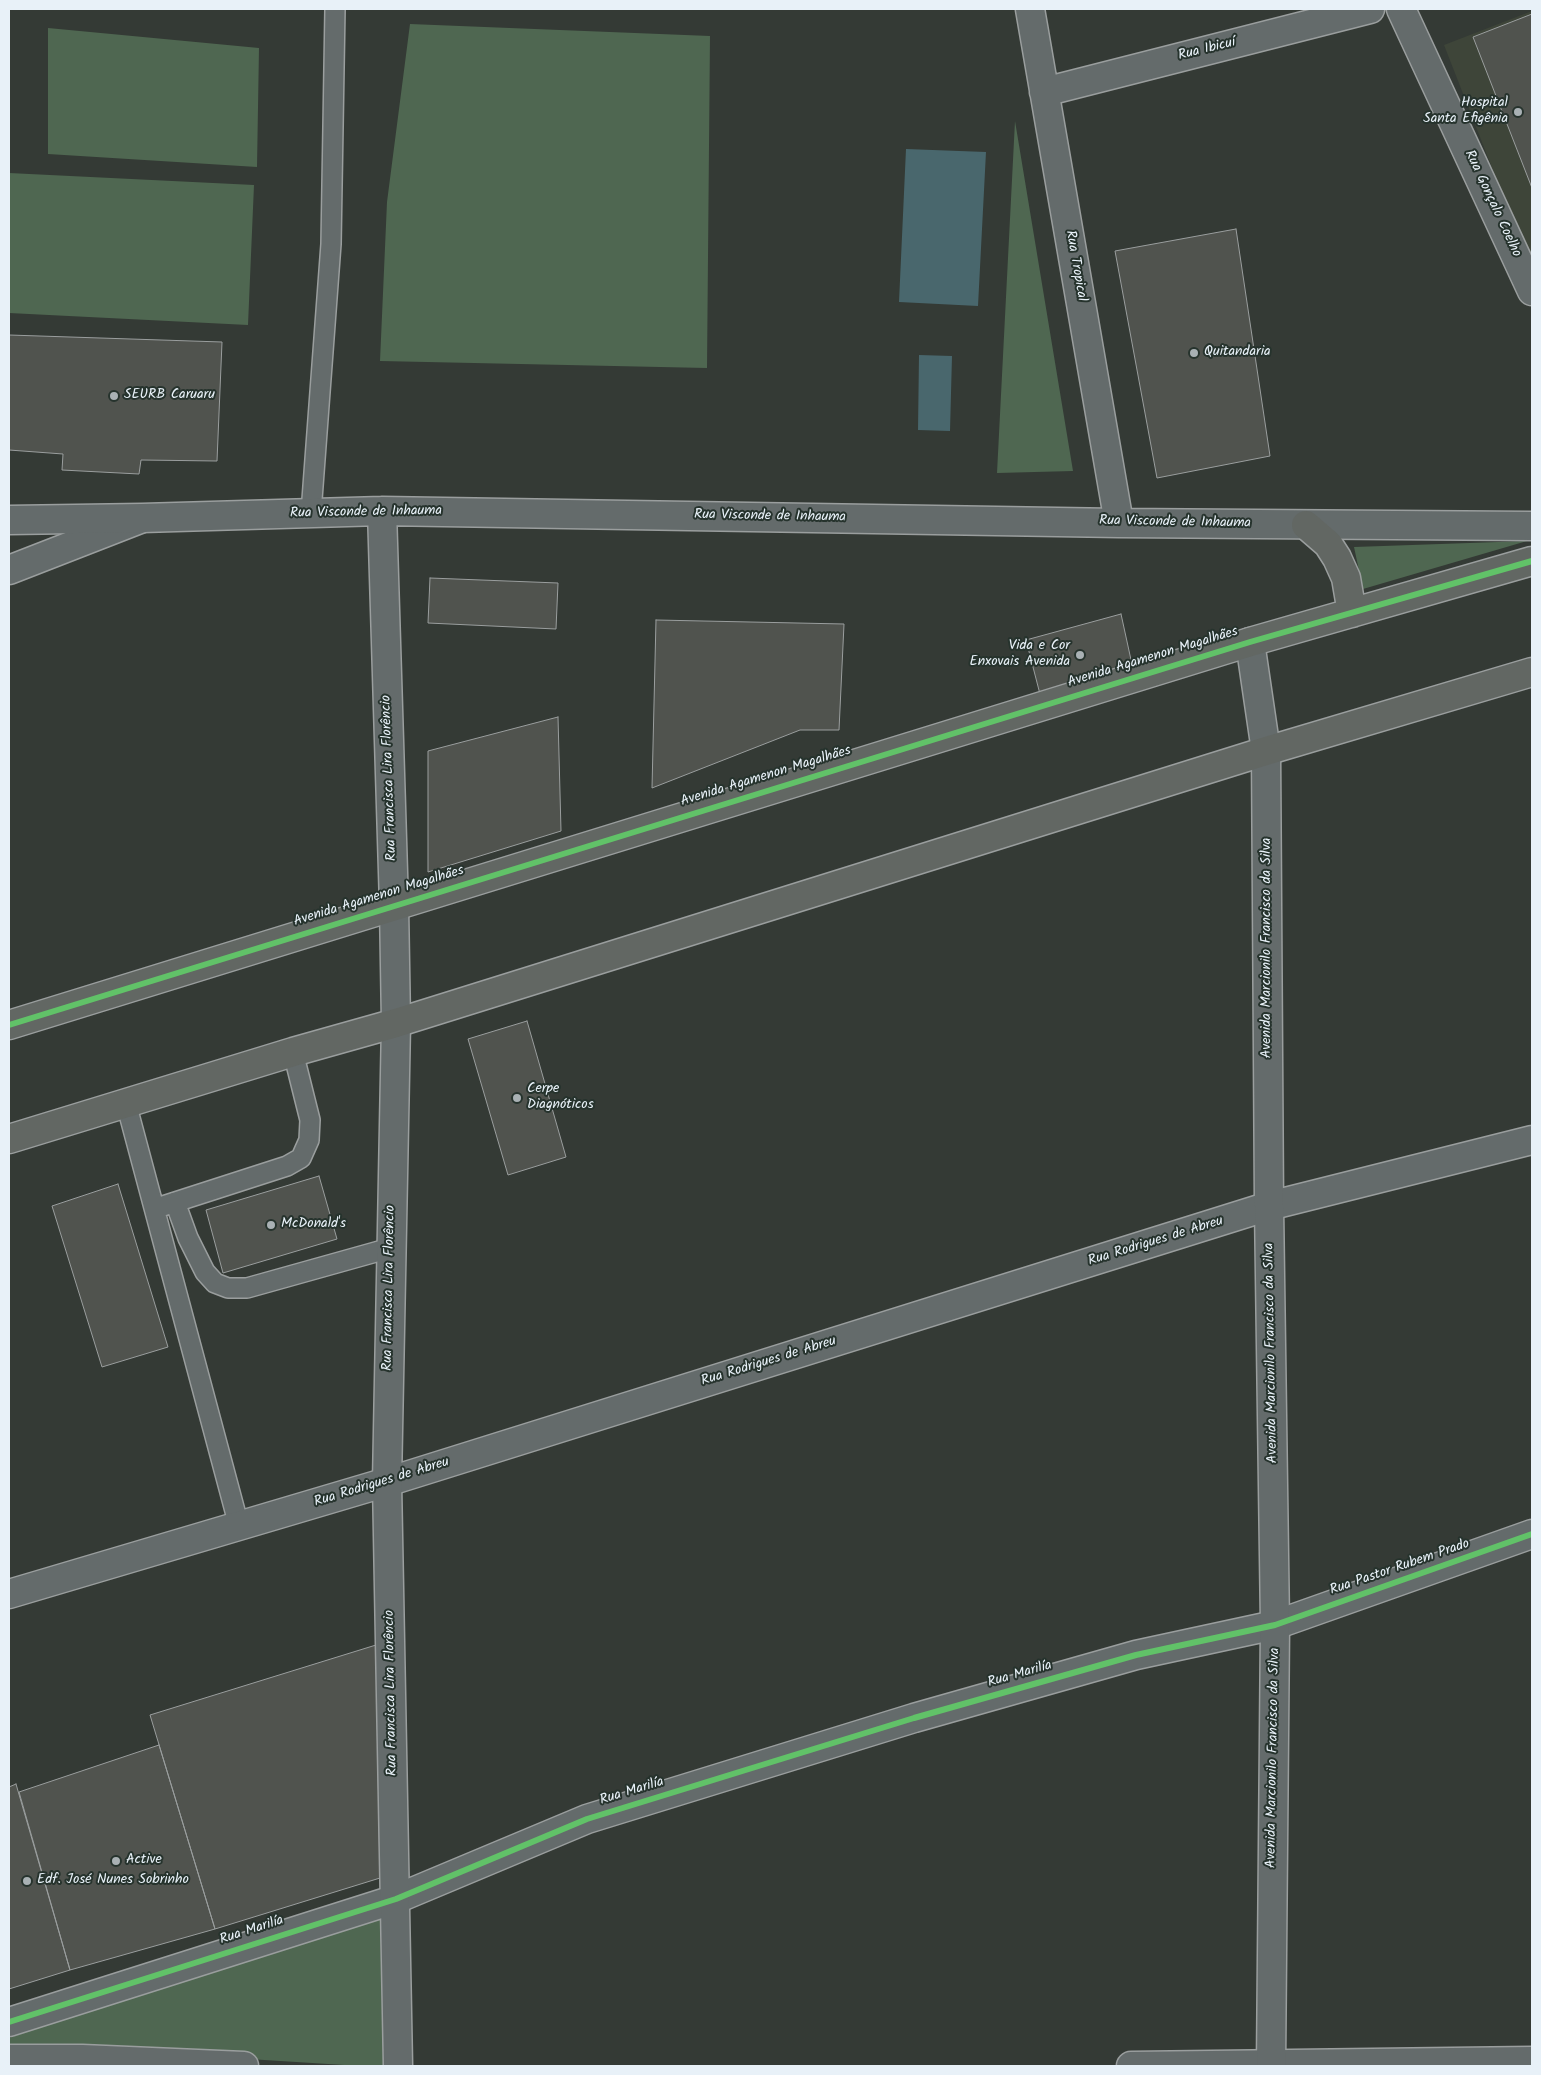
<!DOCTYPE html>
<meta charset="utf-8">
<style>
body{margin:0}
#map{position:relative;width:1541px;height:2075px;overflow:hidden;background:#343a35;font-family:Kalam,sans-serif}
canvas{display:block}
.frame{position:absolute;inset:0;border:10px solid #e8f1f8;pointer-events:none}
</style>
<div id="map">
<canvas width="1541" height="2075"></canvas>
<div class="frame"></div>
</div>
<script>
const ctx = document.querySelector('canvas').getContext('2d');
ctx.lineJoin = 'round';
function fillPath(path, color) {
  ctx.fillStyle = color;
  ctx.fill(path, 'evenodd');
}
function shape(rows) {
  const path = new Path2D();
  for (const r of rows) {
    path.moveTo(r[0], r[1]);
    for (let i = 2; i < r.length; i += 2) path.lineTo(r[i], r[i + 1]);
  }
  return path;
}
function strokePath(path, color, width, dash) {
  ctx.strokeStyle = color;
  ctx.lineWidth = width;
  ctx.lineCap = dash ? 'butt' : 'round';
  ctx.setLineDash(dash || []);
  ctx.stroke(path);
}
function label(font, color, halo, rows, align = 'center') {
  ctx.font = font + ' Kalam,sans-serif';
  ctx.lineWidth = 4;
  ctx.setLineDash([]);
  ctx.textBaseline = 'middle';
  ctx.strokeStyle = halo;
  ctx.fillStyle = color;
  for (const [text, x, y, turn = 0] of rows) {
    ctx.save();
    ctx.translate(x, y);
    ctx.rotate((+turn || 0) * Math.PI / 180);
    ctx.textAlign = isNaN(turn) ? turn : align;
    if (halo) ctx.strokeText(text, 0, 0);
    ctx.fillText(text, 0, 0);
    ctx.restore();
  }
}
fillPath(shape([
 [1532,11,1532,270,1444,45]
]), '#3e4539');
fillPath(shape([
 [410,24,710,36,707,368,380,361,387,202],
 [48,28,259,48,257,167,48,154],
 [1015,121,1073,471,997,473],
 [9,173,254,185,248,325,9,313],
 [1527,541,1363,589,1354,547],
 [392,1905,391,2066,360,2066,9,2044,9,2038]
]), '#4f6751');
fillPath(shape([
 [906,149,986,152,978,306,899,302],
 [919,355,952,356,950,431,918,430]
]), '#49676d');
const building = shape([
 [1532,14,1532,188,1473,37,1532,14],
 [1236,229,1270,456,1157,478,1115,251,1236,229],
 [9,335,222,342,217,461,141,460,139,474,62,470,63,454,9,450,9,335],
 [430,578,558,583,556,629,428,623,430,578],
 [1121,614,1133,669,1041,698,1026,640,1121,614],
 [656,620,844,624,839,730,800,730,652,788,656,620],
 [558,717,561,831,428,872,428,751,558,717],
 [527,1021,566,1157,508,1175,468,1039,527,1021],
 [319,1176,337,1239,223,1273,206,1210,319,1176],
 [118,1184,168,1347,102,1367,52,1206,118,1184],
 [376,1645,380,1878,215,1929,150,1715,376,1645],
 [159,1745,215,1929,70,1970,19,1792,159,1745],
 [16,1784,70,1970,9,1989,9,1787,16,1784]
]);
fillPath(building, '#50534e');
strokePath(building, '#9a9e9e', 1);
const service = shape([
 [311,513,331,244,335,9],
 [126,1103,239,1526],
 [175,1202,188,1238,205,1272,215,1283,228,1288,247,1288,390,1248],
 [163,1206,287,1166,301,1158,309,1140,310,1120,293,1052]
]);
const minor = shape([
 [9,570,140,519],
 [9,1594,387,1482,1269,1206,1532,1140],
 [9,2022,396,1899,587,1819,914,1718,1136,1655,1275,1625,1532,1534],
 [9,2059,82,2059,244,2066],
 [1131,2066,1532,2061]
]);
const tertiary = shape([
 [1030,9,1119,523],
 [1401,9,1532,291],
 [1044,92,1370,9],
 [382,511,394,905,396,1023,387,1482,398,2066],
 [9,520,142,518,382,511,1119,523,1532,526],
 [1250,642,1266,751,1269,1206,1275,1625,1271,2066]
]);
const primary = shape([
 [1306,525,1328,544,1337,558,1346,578,1352,613],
 [9,1025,1250,642,1532,561],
 [9,1139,293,1052,396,1023,1266,751,1532,672]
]);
strokePath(service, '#9a9e9e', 22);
strokePath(minor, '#9a9e9e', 31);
strokePath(tertiary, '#9a9e9e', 31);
strokePath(primary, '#9a9e9e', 31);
strokePath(service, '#646b6b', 19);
strokePath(minor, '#646b6b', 28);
strokePath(tertiary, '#646b6b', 28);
strokePath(primary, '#626763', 28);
strokePath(shape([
 [9,1025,1250,642,1532,561],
 [9,2022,396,1899,587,1819,914,1718,1136,1655,1275,1625,1532,1534]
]), '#61c268', 6);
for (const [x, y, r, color] of [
 [1518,112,5,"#a9b1b4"],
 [1194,353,5,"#a9b1b4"],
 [114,396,5,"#a9b1b4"],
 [1080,655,5,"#a9b1b4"],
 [517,1098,5,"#a9b1b4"],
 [271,1225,5,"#a9b1b4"],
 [116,1861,5,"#a9b1b4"],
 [27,1881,5,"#a9b1b4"]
]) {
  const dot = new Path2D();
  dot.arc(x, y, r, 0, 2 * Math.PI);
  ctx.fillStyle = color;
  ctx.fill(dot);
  strokePath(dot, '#26332d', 2);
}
label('14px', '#e8f1f8', '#26332d', [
 ["Rua Ibicuí",1207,50,-14],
 ["Rua Gonçalo Coelho",1492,204,65],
 ["Rua Tropical",1075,266,80],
 ["Rua Visconde de Inhauma",366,513,-1],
 ["Rua Visconde de Inhauma",770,517,1],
 ["Rua Visconde de Inhauma",1175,523,1],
 ["Avenida Agamenon Magalhães",1153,658,-17],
 ["Avenida Agamenon Magalhães",766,777,-17],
 ["Rua Francisca Lira Florêncio",390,778,-92],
 ["Avenida Agamenon Magalhães",379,897,-17],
 ["Avenida Marcionilo Francisco da Silva",1268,948,-90],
 ["Rua Rodrigues de Abreu",1156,1242,-17],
 ["Rua Francisca Lira Florêncio",390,1288,-89],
 ["Avenida Marcionilo Francisco da Silva",1272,1353,-91],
 ["Rua Rodrigues de Abreu",769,1362,-17],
 ["Rua Rodrigues de Abreu",382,1483,-17],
 ["Rua Pastor Rubem Prado",1400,1568,-19],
 ["Rua Marilía",1020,1675,-16],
 ["Rua Francisca Lira Florêncio",392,1693,-91],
 ["Avenida Marcionilo Francisco da Silva",1274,1758,-89],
 ["Rua Marilía",632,1792,-17],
 ["Rua Marilía",252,1931,-18]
]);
label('14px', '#e8f1f8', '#26332d', [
 ["Hospital",1508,104,"right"],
 ["Santa Efigênia",1508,120,"right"],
 ["Quitandaria",1204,353],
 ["SEURB Caruaru",124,396],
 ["Vida e Cor",1070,647,"right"],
 ["Enxovais Avenida",1070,663,"right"],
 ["Cerpe",527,1090],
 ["Diagnóticos",527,1106],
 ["McDonald's",281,1225],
 ["Active",126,1861],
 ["Edf. José Nunes Sobrinho",37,1881]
], 'left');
</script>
